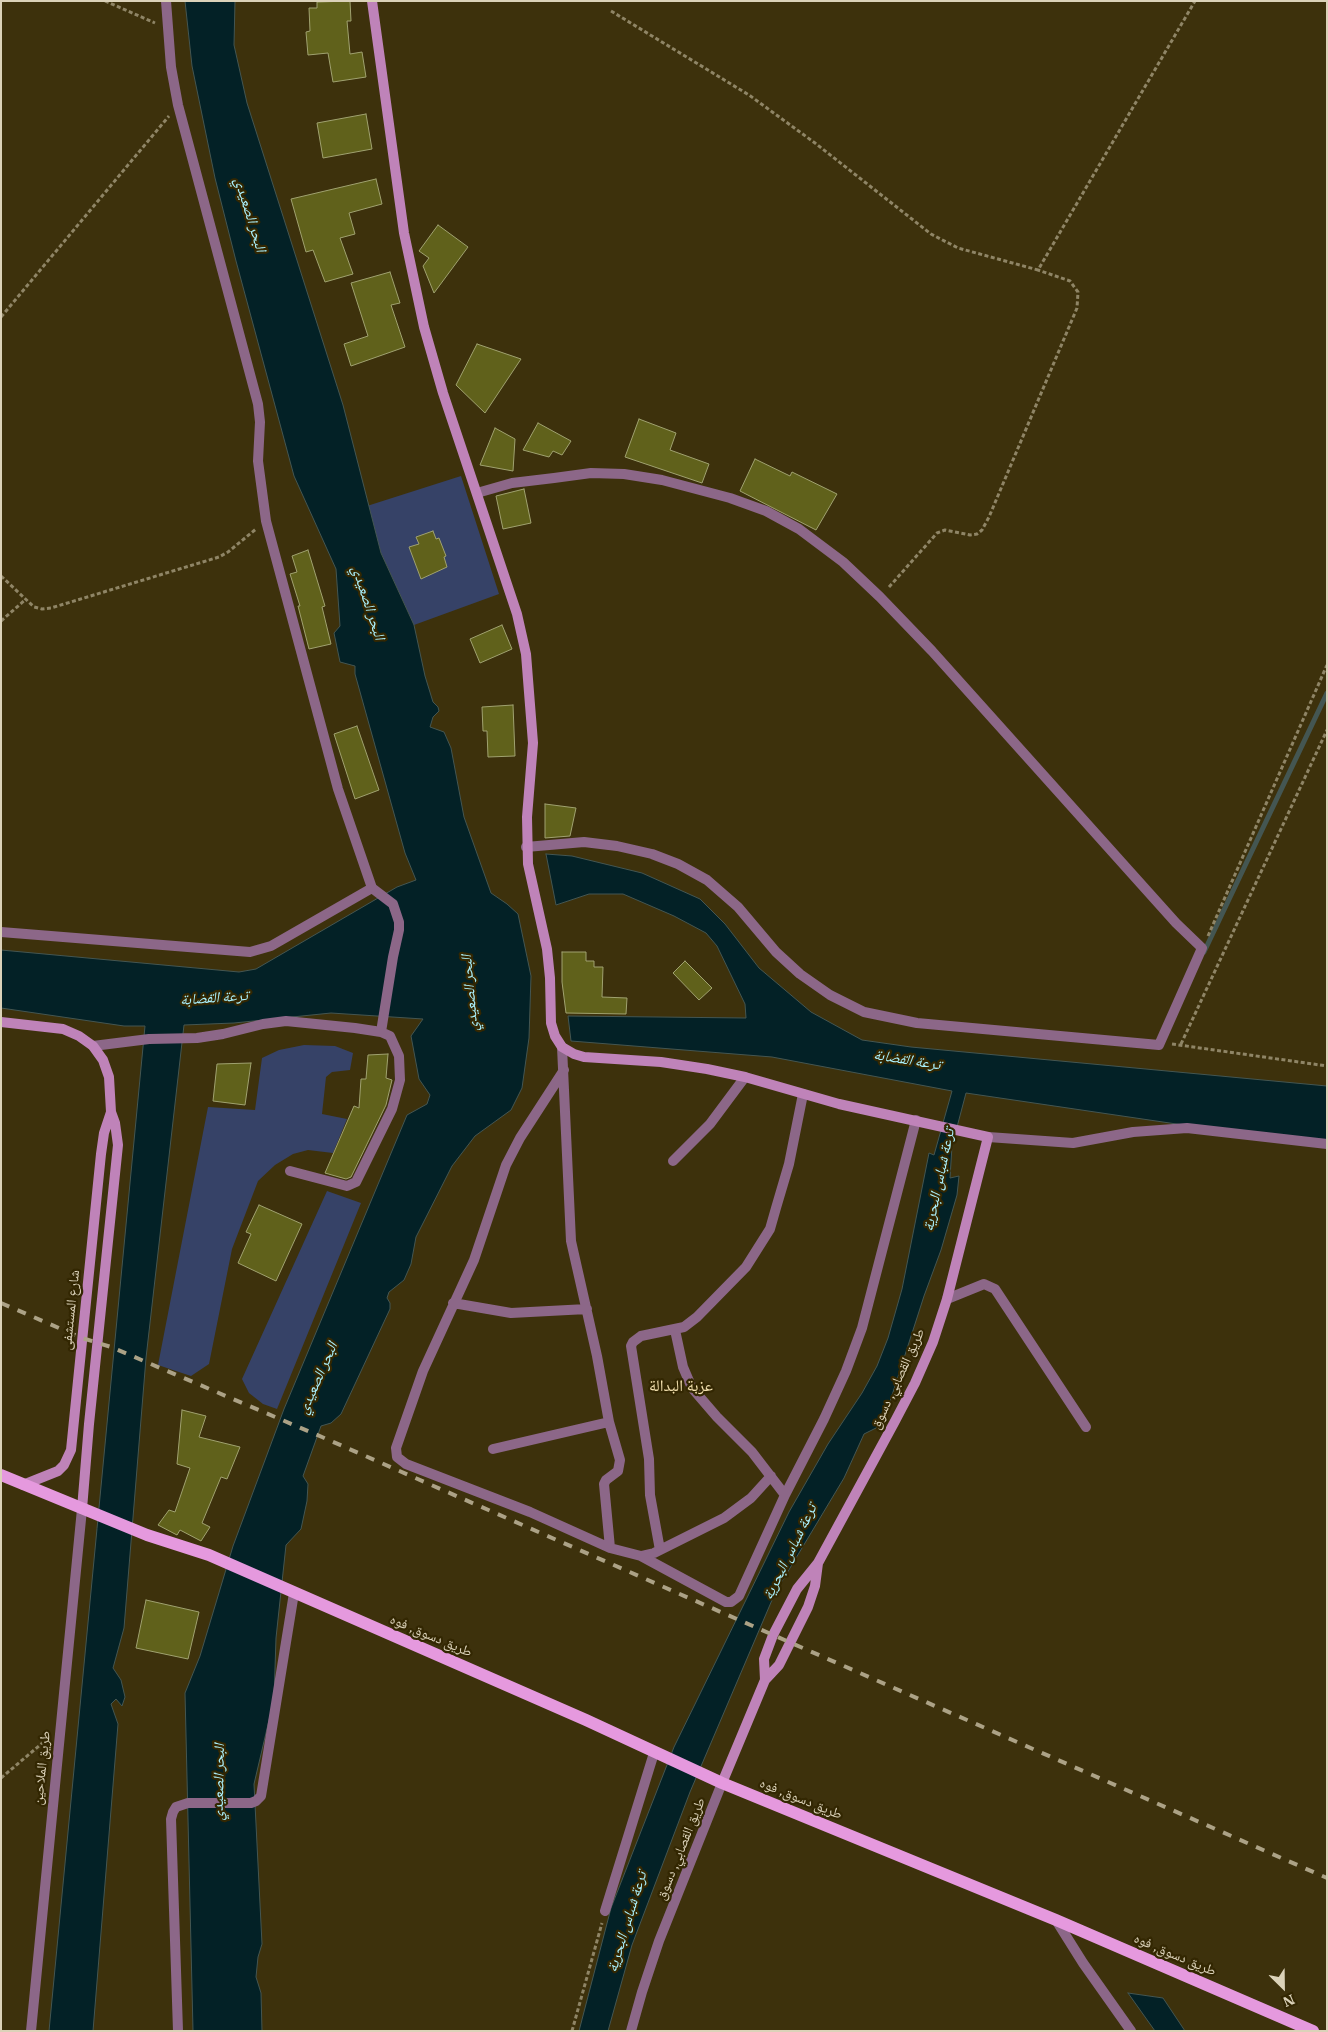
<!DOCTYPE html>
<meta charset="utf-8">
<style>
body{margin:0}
#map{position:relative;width:1328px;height:2032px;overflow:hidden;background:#3d310c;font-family:"IBM Plex Serif",serif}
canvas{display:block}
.frame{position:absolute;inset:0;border:2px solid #dbd2b9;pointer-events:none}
.north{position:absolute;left:1258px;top:1962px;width:50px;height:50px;-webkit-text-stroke:4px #332702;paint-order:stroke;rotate:157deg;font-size:14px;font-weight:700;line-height:20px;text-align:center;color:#dbd2b9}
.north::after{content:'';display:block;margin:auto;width:18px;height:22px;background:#dbd2b9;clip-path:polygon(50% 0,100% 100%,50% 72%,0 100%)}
</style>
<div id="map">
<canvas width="1328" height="2032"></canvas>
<div class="frame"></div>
<div class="north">N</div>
</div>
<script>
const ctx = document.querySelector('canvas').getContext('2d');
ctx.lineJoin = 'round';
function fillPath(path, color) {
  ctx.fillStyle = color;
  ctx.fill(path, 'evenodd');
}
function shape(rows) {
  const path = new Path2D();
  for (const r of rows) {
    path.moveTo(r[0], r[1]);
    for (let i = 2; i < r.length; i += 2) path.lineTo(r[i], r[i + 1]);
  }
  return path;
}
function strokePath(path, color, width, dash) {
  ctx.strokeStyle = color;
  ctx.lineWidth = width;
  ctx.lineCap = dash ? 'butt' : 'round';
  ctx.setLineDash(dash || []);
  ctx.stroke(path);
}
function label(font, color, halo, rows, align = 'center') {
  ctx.font = font + ' "IBM Plex Serif","Noto Naskh Arabic",serif';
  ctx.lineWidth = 4.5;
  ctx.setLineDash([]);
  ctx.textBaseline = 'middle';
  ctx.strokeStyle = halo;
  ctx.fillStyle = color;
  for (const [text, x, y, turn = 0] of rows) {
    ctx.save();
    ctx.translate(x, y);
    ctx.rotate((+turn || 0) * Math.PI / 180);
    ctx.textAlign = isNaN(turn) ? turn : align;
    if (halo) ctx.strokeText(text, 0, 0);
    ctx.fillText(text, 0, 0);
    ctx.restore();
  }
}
fillPath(shape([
 [461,476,499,594,414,625,381,553,367,506],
 [304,1045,335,1046,353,1053,350,1070,332,1072,326,1077,322,1114,347,1119,333,1153,308,1150,293,1154,275,1165,258,1181,232,1249,209,1364,191,1376,158,1365,208,1107,255,1110,262,1058,279,1050],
 [327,1191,361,1203,277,1409,263,1404,249,1393,242,1379]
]), '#364267');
const water = shape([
 [185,1,235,1,234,45,247,103,343,405,381,553,414,625,425,676,433,702,438,707,439,711,433,717,430,727,444,732,451,748,464,817,491,893,507,904,518,914,531,976,529,1038,522,1088,511,1110,475,1136,452,1166,416,1237,411,1264,404,1280,389,1292,387,1298,390,1303,390,1309,341,1414,331,1423,321,1426,303,1476,308,1484,307,1501,301,1529,286,1545,276,1638,274,1699,254,1784,262,1944,258,1957,256,1977,261,1993,262,2031,193,2031,185,1693,200,1656,233,1546,284,1409,407,1115,427,1104,430,1095,419,1079,411,1036,423,1019,331,1013,234,1023,184,1025,146,1358,124,1628,113,1668,121,1680,125,1697,122,1706,116,1699,111,1704,118,1724,93,2031,49,2031,145,1026,124,1026,1,1008,1,950,239,972,256,969,397,887,416,880,405,853,355,674,355,666,340,662,334,633,340,626,336,569,294,476,236,261,215,178,192,66,185,1],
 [546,854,572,856,642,873,700,899,725,924,759,968,811,1012,862,1040,911,1047,1327,1086,1327,1142,1190,1126,966,1093,952,1146,950,1178,959,1176,957,1195,941,1250,924,1296,884,1420,878,1427,864,1434,844,1478,775,1593,690,1792,632,1945,608,2031,579,2031,611,1908,674,1747,789,1512,828,1444,862,1393,877,1366,888,1338,902,1289,929,1153,934,1155,952,1091,772,1057,571,1041,568,1016,746,1018,745,1004,717,946,706,933,674,916,623,894,589,894,556,905,546,854],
 [1128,1993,1163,1998,1185,2031,1155,2031,1128,1993]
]);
fillPath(water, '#032126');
strokePath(water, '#445652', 1);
strokePath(shape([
 [1204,952,1327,693]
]), '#445652', 5);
const building = shape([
 [350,1,351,21,347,21,350,54,362,52,366,77,333,82,328,53,308,55,306,32,310,31,309,8,317,8,317,2,350,1],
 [366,114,372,149,323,158,317,123,366,114],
 [376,179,382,204,349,213,355,234,340,238,353,274,325,282,313,250,306,252,291,199,376,179],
 [438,225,468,247,434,293,423,266,429,258,419,251,438,225],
 [390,272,400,303,391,305,405,347,351,366,344,344,368,336,351,283,390,272],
 [477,344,521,359,485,413,456,385,477,344],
 [639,419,676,433,670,450,709,464,702,483,625,457,639,419],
 [538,423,571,441,562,455,553,451,549,457,523,450,538,423],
 [495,428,515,439,513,471,480,465,495,428],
 [755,459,790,476,792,472,837,494,816,530,740,491,755,459],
 [524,489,531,523,503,529,496,496,524,489],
 [433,531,436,539,439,538,446,556,444,557,447,567,421,579,409,547,419,544,416,537,433,531],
 [308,550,325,606,322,607,331,644,309,649,298,606,300,606,290,574,297,572,292,556,308,550],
 [502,625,512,649,480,663,470,639,502,625],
 [513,705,515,756,488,757,487,731,483,731,482,707,513,705],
 [357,726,379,790,355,799,334,734,357,726],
 [545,804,576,808,570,836,545,838,545,804],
 [562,952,586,952,586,961,594,961,594,967,603,967,602,997,627,998,626,1014,566,1013,562,982,562,952],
 [685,961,712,988,699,1000,673,973,685,961],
 [388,1054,386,1078,392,1080,386,1105,351,1177,346,1179,325,1173,354,1106,359,1108,361,1079,366,1079,368,1055,388,1054],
 [251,1063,245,1105,213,1101,217,1064,251,1063],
 [259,1205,302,1224,276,1281,238,1263,251,1234,246,1232,259,1205],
 [182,1410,206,1416,199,1437,240,1447,227,1479,221,1477,202,1523,210,1527,201,1541,180,1530,177,1535,158,1525,169,1510,175,1512,190,1468,177,1464,182,1410],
 [146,1600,199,1612,188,1659,136,1648,146,1600]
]);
fillPath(building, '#60611b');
strokePath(building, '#a0a270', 1);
strokePath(shape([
 [105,1,155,23],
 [611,11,749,95,815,143,931,234,958,248,1038,270,1195,1],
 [1,317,169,116],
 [1,576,34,607,42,609,51,608,219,557,228,552,256,529],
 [889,587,937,533,945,530,970,535,977,534,982,530,989,517,1077,308,1078,292,1070,281,1038,270],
 [1,621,25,600],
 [1208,936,1327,665],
 [1172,1044,1327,1066],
 [1181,1044,1327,730],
 [1,1778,46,1740],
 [572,2031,602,1923]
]), '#8f8566', 3, [4, 2.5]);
strokePath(shape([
 [166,1,171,67,178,105,258,404,260,422,258,461,266,521,338,789,372,888,393,904,399,922,399,930,393,957,381,1032],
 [477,493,512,483,554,478,591,473,624,474,662,480,730,498,766,511,799,529,843,562,880,597,932,651,1176,923,1202,948,1159,1045,917,1023,864,1012,830,995,800,974,776,952,738,907,707,880,678,864,652,854,617,846,584,842,526,847],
 [1,932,250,952,271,946,372,888],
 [93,1046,149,1039,197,1038,223,1034,263,1024,286,1021,355,1028,381,1032,390,1036,399,1056,400,1080,392,1109,356,1182,347,1186,290,1171],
 [562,1047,571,1241,597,1356,609,1422,620,1460,618,1471,606,1480,604,1484,610,1548],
 [564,1070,520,1138,506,1165,474,1260,423,1371,396,1448,397,1457,406,1464,530,1512,610,1548,641,1556,726,1602,731,1602,739,1596,785,1495,824,1419,846,1371,862,1328,916,1120],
 [988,1137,1073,1143,1133,1132,1187,1128,1327,1144],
 [673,1161,710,1124,745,1077],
 [947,1299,984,1284,995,1289,1086,1427],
 [453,1303,511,1313,587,1309],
 [675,1330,683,1367,692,1388,717,1417,752,1452,785,1495],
 [493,1449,609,1422],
 [660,1550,650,1495,649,1459,631,1346,633,1342,641,1336,684,1327,697,1317,746,1267,770,1229,776,1208,789,1164,803,1094],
 [641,1556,654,1553,724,1518,751,1498,771,1476],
 [605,1911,654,1753],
 [1056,1920,1083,1963,1131,2031],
 [178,2031,171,1819,173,1812,176,1807,188,1803,251,1803,256,1801,261,1796,294,1593]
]), '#8c6788', 10);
strokePath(shape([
 [31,2031,82,1509],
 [631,2031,642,1992,659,1941,722,1783]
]), '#8c6788', 10);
strokePath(shape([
 [372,1,404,233,424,327,443,393,517,614,526,654,533,743,527,817,528,864,547,949,550,978,551,1023,555,1036,562,1047,574,1054,584,1057,661,1062,707,1069,745,1077,839,1104,988,1137,947,1299,933,1342,915,1383,894,1423,818,1563,797,1589,773,1635,764,1659,765,1680],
 [1,1022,63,1029,79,1036,93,1046,103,1060,109,1077,111,1112,115,1123,118,1145,89,1424,82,1509],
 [23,1485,58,1471,64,1465,71,1450,101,1154,104,1133,111,1112],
 [722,1783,765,1680,779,1665,808,1607,815,1586,818,1563]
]), '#bf83b9', 10);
strokePath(shape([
 [1,1475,147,1535,209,1555,586,1720,722,1783,1056,1920,1313,2031]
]), '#e599de', 12);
strokePath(shape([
 [1,1303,82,1338,111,1347,322,1437,1327,1878]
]), '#aca286', 4, [9, 9]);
label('14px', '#dbd2b9', '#332702', [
 ["شارع المستشفى",71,1310,-84],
 ["طريق القصابي, دسوق",898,1379,-65],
 ["طريق دسوق, فوه",431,1636,23],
 ["طريق الملاحين",42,1768,-84],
 ["طريق دسوق, فوه",801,1799,22],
 ["طريق القصابي, دسوق",681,1849,-68],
 ["طريق دسوق, فوه",1175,1955,23]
]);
label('italic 15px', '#aaf1fe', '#332702', [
 ["البحر الصعيدي",250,215,73],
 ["البحر الصعيدي",368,603,72],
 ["البحر الصعيدي",470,993,-95],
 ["ترعة القضابة",214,998,-4],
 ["ترعة القضابة",907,1060,9],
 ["ترعة شباس البحرية",939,1180,-78],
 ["البحر الصعيدي",318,1378,-66],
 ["ترعة شباس البحرية",790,1552,-64],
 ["البحر الصعيدي",219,1782,-89],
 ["ترعة شباس البحرية",627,1922,-73]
]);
label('16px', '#f5e2b0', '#332702', [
 ["عزبة البدالة",681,1386]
]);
</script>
